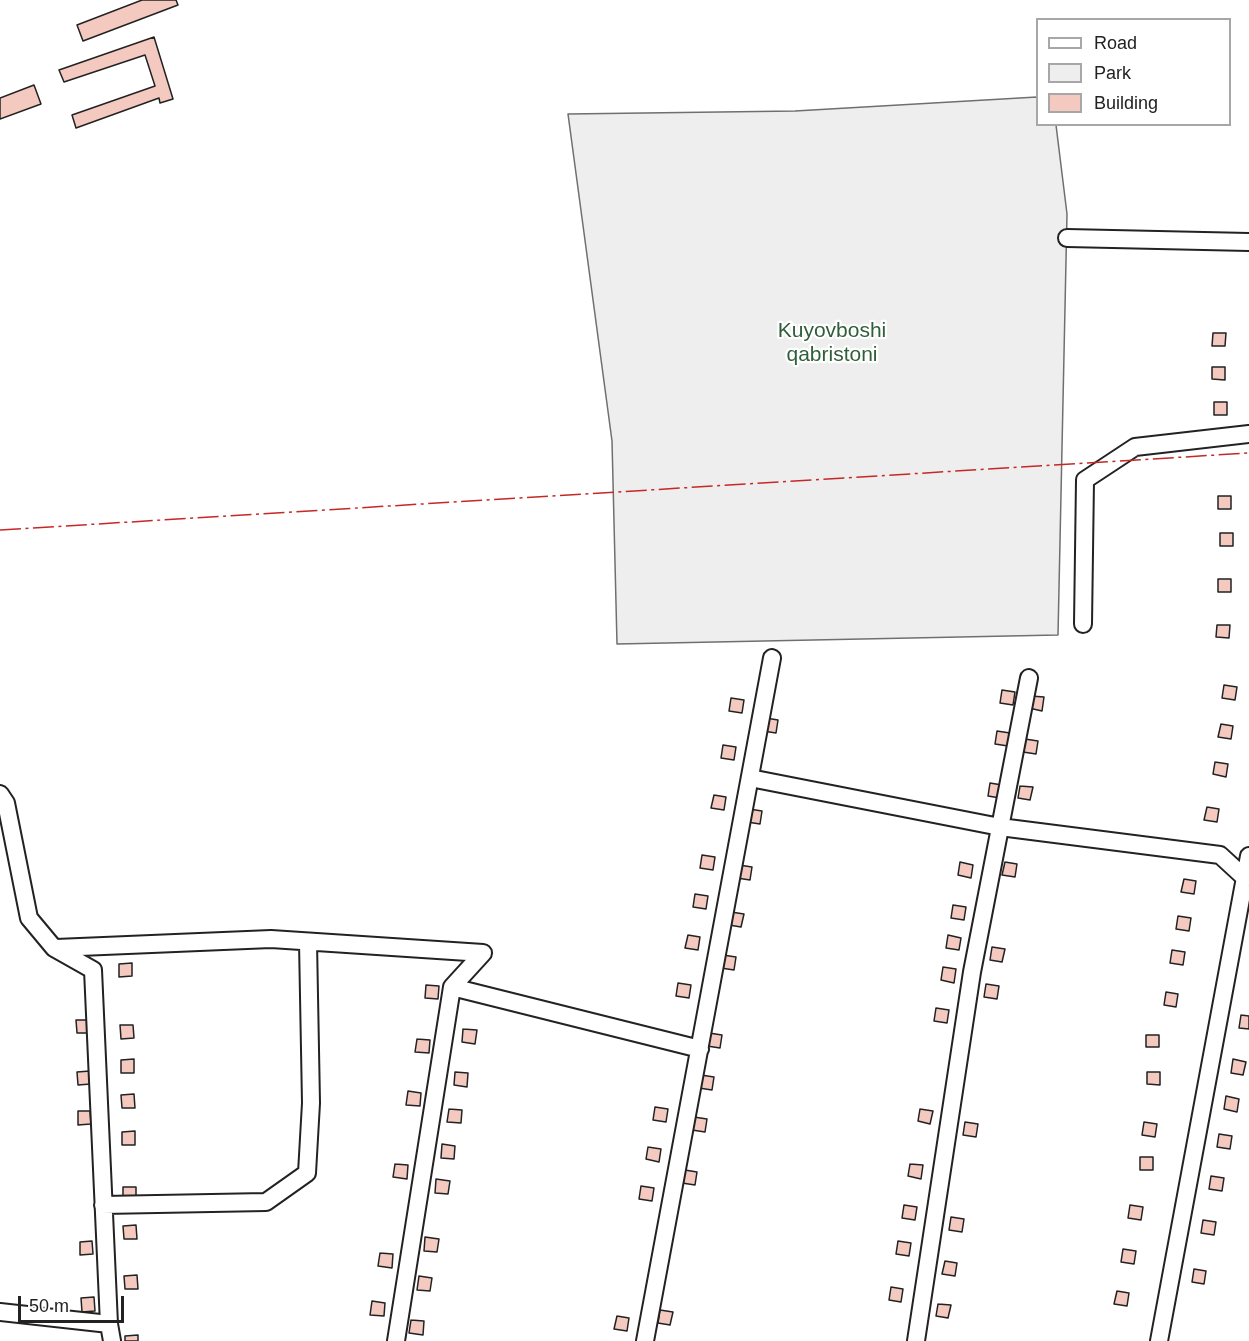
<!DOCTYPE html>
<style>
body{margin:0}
#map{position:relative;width:1249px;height:1341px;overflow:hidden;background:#fff;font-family:Arial,sans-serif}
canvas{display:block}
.legend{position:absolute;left:1036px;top:18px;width:195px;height:108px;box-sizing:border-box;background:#fff;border:2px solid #a7a7a7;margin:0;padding:8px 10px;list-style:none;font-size:18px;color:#222}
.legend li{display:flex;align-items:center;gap:12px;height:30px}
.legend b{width:30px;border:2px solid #a7a7a7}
.scale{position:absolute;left:18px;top:1296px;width:106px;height:27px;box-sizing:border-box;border:3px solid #222;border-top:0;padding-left:8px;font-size:18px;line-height:21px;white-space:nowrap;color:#222;-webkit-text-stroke:4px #fff;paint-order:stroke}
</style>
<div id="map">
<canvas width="1249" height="1341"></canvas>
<ul class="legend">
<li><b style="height:8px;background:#fff"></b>Road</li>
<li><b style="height:16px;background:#eee"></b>Park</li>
<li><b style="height:16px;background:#f3c9c0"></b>Building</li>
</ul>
<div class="scale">50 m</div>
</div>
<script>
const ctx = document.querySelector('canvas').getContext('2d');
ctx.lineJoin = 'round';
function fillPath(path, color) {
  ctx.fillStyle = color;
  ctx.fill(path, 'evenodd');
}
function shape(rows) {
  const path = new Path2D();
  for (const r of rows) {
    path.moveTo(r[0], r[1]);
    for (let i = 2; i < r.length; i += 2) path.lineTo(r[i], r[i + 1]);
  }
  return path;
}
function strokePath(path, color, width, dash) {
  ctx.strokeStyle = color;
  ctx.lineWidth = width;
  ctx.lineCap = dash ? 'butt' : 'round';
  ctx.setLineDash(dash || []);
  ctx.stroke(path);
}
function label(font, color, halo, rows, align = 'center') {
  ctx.font = font + ' Arial,sans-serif';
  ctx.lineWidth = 4.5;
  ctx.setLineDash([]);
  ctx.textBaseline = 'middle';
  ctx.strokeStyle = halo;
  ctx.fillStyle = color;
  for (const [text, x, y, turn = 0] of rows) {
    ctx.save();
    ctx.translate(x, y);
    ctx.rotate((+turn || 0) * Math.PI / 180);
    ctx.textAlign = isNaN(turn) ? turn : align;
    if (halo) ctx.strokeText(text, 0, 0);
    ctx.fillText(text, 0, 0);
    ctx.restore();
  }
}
const green = shape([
 [1037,97,1038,124,1056,125,1067,214,1058,635,617,644,612,441,568,114,795,111,1037,97]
]);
fillPath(green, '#eee');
strokePath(green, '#6f6f6f', 1.5);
const building = shape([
 [142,0,176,0,178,5,83,41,77,25,142,0],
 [154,37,173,99,160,103,159,98,76,128,72,115,155,86,145,55,64,82,59,70,154,37],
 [34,85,41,104,0,119,0,98,34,85],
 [1213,333,1226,333,1225,346,1212,346,1213,333],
 [1212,367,1225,367,1225,380,1212,379,1212,367],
 [1214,402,1227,402,1227,415,1214,415,1214,402],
 [1218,496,1231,496,1231,509,1218,509,1218,496],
 [1220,533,1233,533,1233,546,1220,546,1220,533],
 [1218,579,1231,579,1231,592,1218,592,1218,579],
 [1217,625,1230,625,1229,638,1216,637,1217,625],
 [1224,685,1237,687,1235,700,1222,698,1224,685],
 [1002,690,1015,692,1013,705,1000,703,1002,690],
 [1031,696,1044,697,1042,711,1029,708,1031,696],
 [731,698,744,700,742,713,729,711,731,698],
 [766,718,778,720,776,733,763,731,766,718],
 [1221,724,1233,726,1231,739,1218,737,1221,724],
 [997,731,1010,733,1008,746,995,744,997,731],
 [1025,739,1038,741,1036,754,1023,752,1025,739],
 [723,745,736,747,734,760,721,758,723,745],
 [1215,762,1228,764,1226,777,1213,774,1215,762],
 [990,783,1002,785,1000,798,988,796,990,783],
 [1020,786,1033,787,1030,800,1018,798,1020,786],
 [714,795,726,797,724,810,711,808,714,795],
 [1207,807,1219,809,1217,822,1204,820,1207,807],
 [749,809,762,811,760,824,747,822,749,809],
 [702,855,715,857,713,870,700,868,702,855],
 [960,862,973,865,971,878,958,875,960,862],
 [1005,862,1017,864,1015,877,1002,875,1005,862],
 [739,865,752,867,750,880,737,878,739,865],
 [1184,879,1196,881,1194,894,1181,892,1184,879],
 [695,894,708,896,706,909,693,907,695,894],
 [953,905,966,907,964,920,951,918,953,905],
 [731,912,744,914,741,927,729,925,731,912],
 [1178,916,1191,918,1189,931,1176,929,1178,916],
 [688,935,700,937,698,950,685,948,688,935],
 [948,935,961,938,959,950,946,948,948,935],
 [992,947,1005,949,1002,962,990,960,992,947],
 [1172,950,1185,952,1183,965,1170,963,1172,950],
 [723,955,736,957,734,970,721,968,723,955],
 [132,963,132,976,119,977,119,964,132,963],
 [943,967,956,969,954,983,941,980,943,967],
 [678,983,691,985,689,998,676,996,678,983],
 [986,984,999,986,997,999,984,997,986,984],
 [426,985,439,986,438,999,425,998,426,985],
 [1166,992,1178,994,1176,1007,1164,1005,1166,992],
 [936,1008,949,1010,947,1023,934,1021,936,1008],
 [1241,1015,1249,1016,1249,1029,1239,1028,1241,1015],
 [76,1020,89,1020,90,1033,77,1033,76,1020],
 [120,1025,133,1025,134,1038,121,1039,120,1025],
 [463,1029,477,1030,475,1044,462,1042,463,1029],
 [709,1033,722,1035,720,1048,707,1046,709,1033],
 [1146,1035,1159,1035,1159,1047,1146,1047,1146,1035],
 [417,1039,430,1040,429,1053,415,1052,417,1039],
 [134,1059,134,1073,121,1073,121,1060,134,1059],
 [1233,1059,1246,1062,1243,1075,1231,1073,1233,1059],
 [90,1071,91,1084,78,1085,77,1072,90,1071],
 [455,1072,468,1073,467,1087,454,1085,455,1072],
 [1147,1072,1160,1072,1160,1085,1147,1084,1147,1072],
 [701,1075,714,1077,712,1090,699,1088,701,1075],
 [408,1091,421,1093,420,1106,406,1105,408,1091],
 [134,1094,135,1108,122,1108,121,1095,134,1094],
 [1226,1096,1239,1099,1237,1112,1224,1109,1226,1096],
 [655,1107,668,1109,666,1122,653,1120,655,1107],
 [449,1109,462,1110,461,1123,447,1122,449,1109],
 [920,1109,933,1111,930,1124,918,1121,920,1109],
 [78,1111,90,1111,91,1124,78,1125,78,1111],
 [694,1117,707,1119,705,1132,692,1130,694,1117],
 [965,1122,978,1124,976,1137,963,1135,965,1122],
 [1144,1122,1157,1124,1155,1137,1142,1135,1144,1122],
 [135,1131,135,1145,122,1145,122,1132,135,1131],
 [1219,1134,1232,1136,1230,1149,1217,1147,1219,1134],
 [442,1144,455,1146,454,1159,441,1158,442,1144],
 [648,1147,661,1149,659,1162,646,1159,648,1147],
 [1140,1157,1153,1157,1153,1170,1140,1170,1140,1157],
 [395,1164,408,1165,407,1179,393,1177,395,1164],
 [910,1164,923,1165,921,1179,908,1176,910,1164],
 [685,1170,697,1172,695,1185,682,1183,685,1170],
 [1211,1176,1224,1178,1222,1191,1209,1189,1211,1176],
 [436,1179,450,1181,448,1194,435,1193,436,1179],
 [641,1186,654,1188,652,1201,639,1199,641,1186],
 [123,1187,136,1187,136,1200,123,1201,123,1187],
 [904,1205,917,1207,915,1220,902,1218,904,1205],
 [1130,1205,1143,1207,1141,1220,1128,1218,1130,1205],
 [951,1217,964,1219,962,1232,949,1230,951,1217],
 [1203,1220,1216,1222,1214,1235,1201,1233,1203,1220],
 [136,1225,137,1239,124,1239,123,1226,136,1225],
 [425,1237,439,1239,437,1252,424,1251,425,1237],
 [92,1241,93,1254,80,1255,80,1242,92,1241],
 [898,1241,911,1243,909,1256,896,1254,898,1241],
 [1123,1249,1136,1251,1134,1264,1121,1262,1123,1249],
 [380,1253,393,1254,392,1268,378,1266,380,1253],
 [945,1261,957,1263,955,1276,942,1274,945,1261],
 [1194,1269,1206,1271,1204,1284,1192,1282,1194,1269],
 [137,1275,138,1289,125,1289,124,1276,137,1275],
 [419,1276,432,1278,430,1291,417,1290,419,1276],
 [891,1287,903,1289,901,1302,889,1300,891,1287],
 [1117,1291,1129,1293,1127,1306,1114,1304,1117,1291],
 [94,1297,95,1311,82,1312,81,1298,94,1297],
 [372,1301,385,1303,384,1316,370,1315,372,1301],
 [938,1304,951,1305,948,1318,936,1316,938,1304],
 [660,1310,673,1312,670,1325,658,1323,660,1310],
 [617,1316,629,1318,627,1331,614,1329,617,1316],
 [411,1320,424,1321,423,1335,409,1333,411,1320],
 [138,1335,138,1341,125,1341,125,1336,138,1335]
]);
fillPath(building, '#f3c9c0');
strokePath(building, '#222', 1.5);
const minor = shape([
 [1067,238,1249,242],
 [1083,624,1085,480,1135,447,1249,434],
 [750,778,1000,827,1220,855,1245,878],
 [0,794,6,803,29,918,54,948,93,970,109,1324,112,1341],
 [56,948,271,939,483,953],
 [452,987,700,1049],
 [103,1205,266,1202,307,1173,311,1103,308,942],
 [0,1312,109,1324],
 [396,1341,452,987,483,953],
 [645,1341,772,658],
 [916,1341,972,972,1029,678],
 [1159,1341,1249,856]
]);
strokePath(minor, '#222', 20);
strokePath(minor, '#fff', 16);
strokePath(shape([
 [0,530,1249,453]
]), '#c62828', 1.5, [21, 4.5, 3, 4.5]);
label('21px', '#2f5e38', '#fff', [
 ["Kuyovboshi",832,331],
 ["qabristoni",832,355]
]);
</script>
